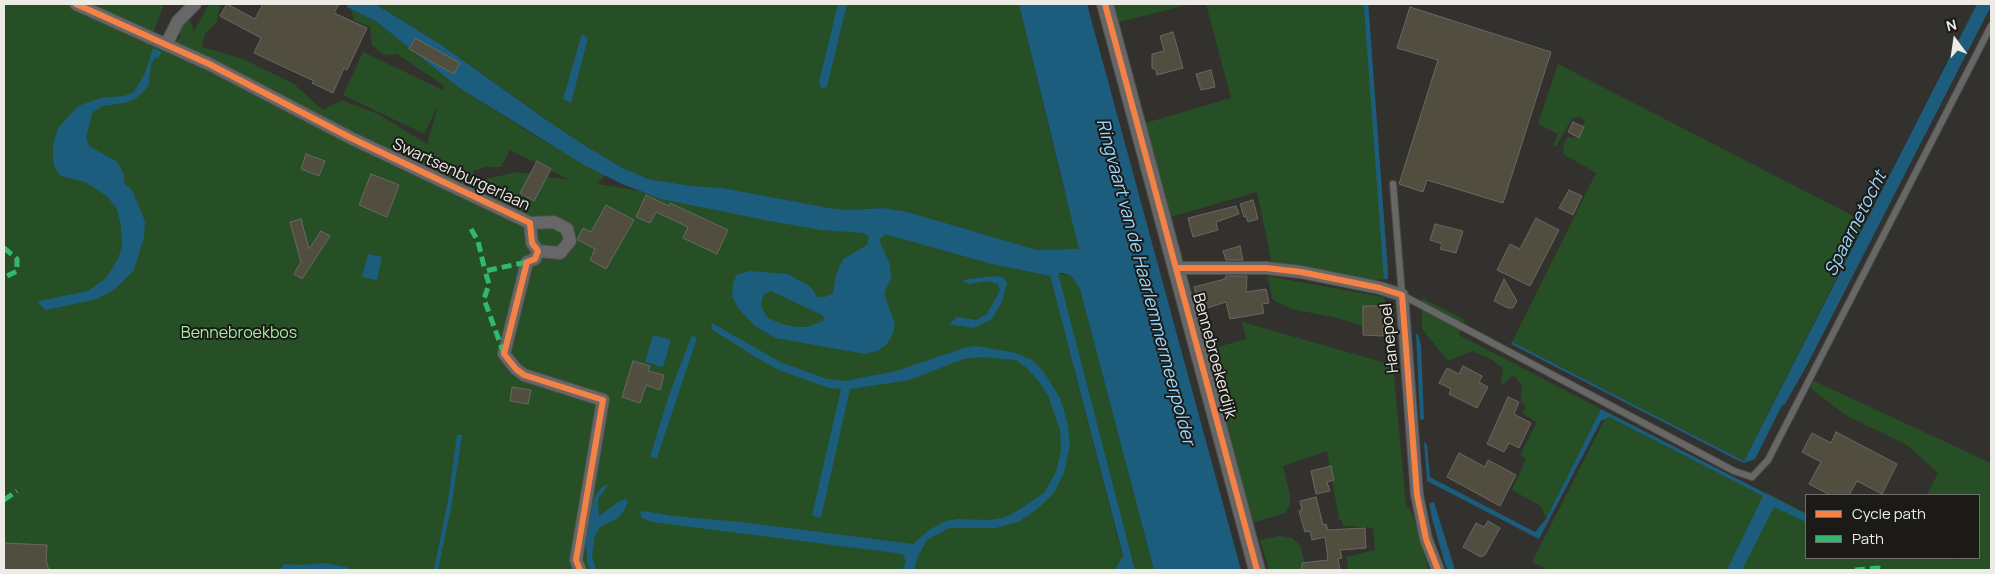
<!DOCTYPE html>
<style>
body{margin:0}
#map{position:relative;width:1995px;height:574px;overflow:hidden;background:#32312d;font-family:Manrope,sans-serif}
canvas{display:block}
.frame{position:absolute;inset:0;border:5px solid #ecebe6;pointer-events:none}
.legend{position:absolute;left:1805px;top:494px;width:175px;height:65px;box-sizing:border-box;background:#1b1a17;border:1px solid #6f6e6a;margin:0;padding:6px 9px;list-style:none;font-size:15px;color:#ecebe6}
.legend li{display:flex;align-items:center;gap:10px;height:25px}
.legend b{width:25px;border:1px solid #6f6e6a}
.north{position:absolute;left:1930px;top:15px;width:50px;height:50px;-webkit-text-stroke:4px #1b1a17;paint-order:stroke;rotate:346deg;font-size:14px;font-weight:700;line-height:20px;text-align:center;color:#ecebe6}
.north::after{content:'';display:block;margin:auto;width:18px;height:22px;background:#ecebe6;clip-path:polygon(50% 0,100% 100%,50% 72%,0 100%)}
</style>
<div id="map">
<canvas width="1995" height="574"></canvas>
<div class="frame"></div>
<ul class="legend">
<li><b style="height:6px;background:#f48246"></b>Cycle path</li>
<li><b style="height:6px;background:#33b770"></b>Path</li>
</ul>
<div class="north">N</div>
</div>
<script>
const ctx = document.querySelector('canvas').getContext('2d');
ctx.lineJoin = 'round';
function fillPath(path, color) {
  ctx.fillStyle = color;
  ctx.fill(path, 'evenodd');
}
function shape(rows) {
  const path = new Path2D();
  for (const r of rows) {
    path.moveTo(r[0], r[1]);
    for (let i = 2; i < r.length; i += 2) path.lineTo(r[i], r[i + 1]);
  }
  return path;
}
function strokePath(path, color, width, dash) {
  ctx.strokeStyle = color;
  ctx.lineWidth = width;
  ctx.lineCap = dash ? 'butt' : 'round';
  ctx.setLineDash(dash || []);
  ctx.stroke(path);
}
function label(font, color, halo, rows, align = 'center') {
  ctx.font = font + ' Manrope,sans-serif';
  ctx.lineWidth = 4;
  ctx.setLineDash([]);
  ctx.textBaseline = 'middle';
  ctx.strokeStyle = halo;
  ctx.fillStyle = color;
  for (const [text, x, y, turn = 0] of rows) {
    ctx.save();
    ctx.translate(x, y);
    ctx.rotate((+turn || 0) * Math.PI / 180);
    ctx.textAlign = isNaN(turn) ? turn : align;
    if (halo) ctx.strokeText(text, 0, 0);
    ctx.fillText(text, 0, 0);
    ctx.restore();
  }
}
fillPath(shape([
 [4,4,82,4,173,45,180,37,181,23,187,13,194,31,209,4,220,4,217,22,205,34,202,47,243,59,294,84,323,110,342,100,378,114,427,144,438,106,424,134,343,95,363,52,443,90,444,86,397,54,384,55,372,45,370,27,354,20,351,9,377,22,458,87,534,135,605,175,598,184,915,237,1006,267,1050,276,1126,570,4,570],
 [510,150,570,180,516,172,474,182,472,181,474,175,473,171,486,167,501,167],
 [94,4,164,4,153,34],
 [375,4,1019,4,1063,186,1081,243,1079,250,1037,250,908,212,884,208,846,210,829,208,723,188,692,186,648,179,621,167,584,145,545,119,440,44],
 [1109,4,1191,4,1115,23],
 [1206,4,1366,4,1388,267,1385,280,1378,279,1378,283,1272,264,1257,192,1167,218,1142,124,1231,98],
 [1558,64,1865,222,1744,461,1512,342,1596,173,1563,154,1563,147,1567,137,1579,138,1585,120,1580,117,1572,118,1556,147,1553,145,1558,134,1538,124],
 [1057,273,1071,276,1080,288,1154,570,1135,570],
 [1267,276,1383,297,1386,303,1394,306,1395,335,1333,317,1291,309,1273,300],
 [1422,298,1465,320,1459,335,1601,409,1546,519,1541,506,1512,490,1526,459,1520,455,1537,422,1522,413,1526,406,1521,402,1522,386,1514,375,1501,386,1503,368,1491,359,1472,351,1448,361,1422,329],
 [1242,322,1393,365,1406,504,1412,513,1429,570,1348,570,1346,557,1375,550,1373,528,1343,526,1342,520,1339,520,1327,451,1283,466,1290,494,1290,504,1285,513,1249,524,1203,351,1246,339],
 [1814,381,1991,463,1991,570,1548,570,1532,562,1605,419,1609,417,1763,496,1765,492,1806,513,1806,558,1951,558,1954,560,1955,558,1979,558,1979,495,1927,495,1938,473,1907,445,1847,416,1810,388],
 [1280,536,1292,538,1300,545,1307,570,1269,570,1260,540]
]), '#264f26');
fillPath(shape([
 [347,4,375,4,440,44,545,119,584,145,621,167,648,179,692,186,723,188,829,208,846,210,884,208,908,212,1037,250,1079,249,1019,4,1087,4,1241,570,1154,570,1080,289,1071,276,1063,273,1058,273,1135,570,1115,570,1123,556,1050,276,992,264,885,234,879,240,890,264,891,279,884,293,895,324,892,336,886,345,877,351,865,354,775,338,755,326,738,308,732,296,733,283,737,275,749,271,788,274,811,287,817,297,825,297,833,293,836,275,843,259,867,245,869,236,863,233,821,230,770,221,661,199,622,184,584,165,458,87,377,22,347,7],
 [771,291,822,315,824,318,823,321,807,327,797,327,782,324,768,318,763,310,761,303,764,294],
 [838,4,847,4,827,87,821,88,819,82],
 [1977,4,1991,4,1991,6,1806,367,1785,404,1781,407,1755,459,1744,463,1735,459,1511,344,1512,342,1744,461],
 [582,34,588,38,571,103,563,99],
 [153,48,162,52,158,58,155,58,151,64,149,84,145,90,136,98,125,103,102,106,92,113,86,138,89,146,116,161,124,174,124,183,132,190,141,211,145,222,144,237,134,270,115,289,97,299,46,310,38,303,39,301,88,291,106,278,118,259,122,246,121,226,117,209,107,196,85,182,61,176,55,168,53,160,53,145,58,128,78,106,100,98,124,96,134,92,145,73],
 [368,254,382,257,377,280,362,277],
 [996,276,1004,278,1007,283,1002,302,991,320,973,328,949,324,957,317,976,320,987,314,1000,290,998,284,987,281,969,284,962,280],
 [712,323,780,362,827,379,845,381,896,371,964,348,975,346,1012,352,1032,360,1043,371,1060,398,1067,421,1070,444,1064,473,1053,494,1036,510,1018,522,996,528,949,528,927,540,918,556,914,570,903,570,906,562,903,554,652,522,642,518,640,512,644,511,673,516,741,522,913,544,929,530,946,521,958,519,990,520,1003,518,1017,511,1044,493,1056,472,1061,451,1060,430,1048,395,1040,383,1028,369,1016,360,980,357,963,359,910,380,850,389,821,518,812,515,841,389,829,388,779,370,757,358,711,329],
 [1416,334,1418,334,1421,345,1424,419,1420,420],
 [653,335,671,340,663,367,645,362],
 [692,335,697,338,657,458,650,457,668,398],
 [1601,409,1806,514,1806,522,1774,507,1742,570,1727,570,1763,496,1609,417,1601,421,1539,539,1427,481,1424,442,1427,445,1430,477,1535,532,1546,519],
 [457,435,462,435,452,503,438,570,434,570,448,500],
 [609,484,598,499,599,516,618,502,626,499,628,502,624,511,618,518,600,527,595,535,592,556,596,570,590,570,587,563,586,540,594,498,602,487],
 [1434,502,1455,570,1448,570,1445,564,1432,519,1429,503],
 [324,563,346,567,352,570,280,570,284,564,303,565]
]), '#1c5d7d');
strokePath(shape([
 [1366,4,1386,277]
]), '#1c5d7d', 4.5);
const building = shape([
 [227,4,255,19,263,4,339,4,334,13,367,28,347,70,344,68,333,93,312,83,314,81,254,53,261,38,220,16,227,4],
 [1410,7,1551,52,1503,203,1427,180,1423,192,1399,184,1438,60,1397,48,1410,7],
 [1173,32,1183,68,1157,75,1156,70,1152,68,1152,54,1164,51,1160,36,1173,32],
 [415,38,460,63,454,74,409,49,415,38],
 [1211,70,1215,87,1201,90,1196,74,1211,70],
 [1573,122,1584,127,1579,138,1568,132,1573,122],
 [306,154,325,161,319,176,301,169,306,154],
 [537,161,551,169,534,201,520,193,537,161],
 [371,174,399,185,387,217,359,205,371,174],
 [1569,190,1582,196,1573,215,1559,208,1569,190],
 [646,195,669,206,670,203,728,230,717,254,683,238,688,227,656,212,650,223,636,217,646,195],
 [1253,200,1258,219,1248,222,1246,216,1244,217,1240,204,1253,200],
 [606,205,634,220,606,269,590,260,595,249,578,240,578,238,583,228,591,232,606,205],
 [1236,206,1239,214,1216,222,1218,230,1193,237,1188,218,1236,206],
 [1536,218,1559,230,1530,286,1497,270,1510,244,1520,249,1536,218],
 [301,219,309,249,321,231,330,236,302,279,294,274,301,262,290,222,301,219],
 [1435,224,1463,231,1456,253,1440,249,1442,244,1430,240,1435,224],
 [1240,246,1243,260,1226,260,1223,251,1240,246],
 [1226,276,1247,276,1246,292,1266,289,1269,303,1262,304,1264,313,1230,319,1226,302,1201,310,1194,287,1225,279,1226,276],
 [1504,279,1517,301,1513,308,1508,308,1494,301,1504,279],
 [1363,306,1384,306,1383,336,1363,335,1363,306],
 [633,361,650,366,648,371,664,375,660,390,646,385,640,403,622,397,633,361],
 [1463,366,1482,376,1479,382,1488,387,1477,408,1449,394,1451,389,1439,383,1447,368,1459,374,1463,366],
 [512,387,531,390,528,404,510,401,512,387],
 [1508,397,1519,402,1514,414,1531,423,1519,448,1509,443,1504,452,1487,444,1508,397],
 [1836,432,1897,464,1882,494,1857,481,1849,495,1830,495,1809,484,1821,462,1802,452,1812,433,1831,443,1836,432],
 [1459,453,1485,467,1488,460,1516,475,1500,506,1447,477,1459,453],
 [1331,466,1334,480,1327,482,1330,491,1316,494,1311,471,1331,466],
 [1316,497,1323,525,1326,524,1328,530,1365,528,1366,548,1340,550,1342,558,1338,559,1340,570,1302,570,1302,563,1328,560,1325,537,1312,540,1310,531,1305,532,1299,511,1302,510,1300,501,1316,497],
 [1488,521,1500,528,1485,555,1481,557,1463,547,1476,523,1484,527,1488,521],
 [4,543,47,545,46,561,49,570,4,570,4,543]
]);
fillPath(building, '#514d3f');
strokePath(building, '#696865', 1);
const service = shape([
 [1393,184,1402,295,1734,471,1752,477,1768,460,1991,26]
]);
const minor = shape([
 [76,4,209,64,351,138,530,223,532,243,538,251,535,259,527,262,504,354,516,369,524,375,603,400,576,560,580,570],
 [166,45,178,21,195,4],
 [530,223,554,222,567,229,570,241,560,253,538,251],
 [1177,268,1266,268,1301,272,1380,288,1402,295,1417,495,1426,539,1438,570]
]);
const tertiary = shape([
 [1105,4,1257,570]
]);
strokePath(service, '#4f4e4b', 8);
strokePath(minor, '#4f4e4b', 14);
strokePath(tertiary, '#4f4e4b', 18);
strokePath(service, '#686767', 6);
strokePath(minor, '#686767', 12);
strokePath(tertiary, '#686767', 16);
strokePath(shape([
 [471,229,478,241,485,271],
 [4,248,17,259,17,271,7,276,4,275],
 [504,354,484,299,489,284,485,271,527,262],
 [4,500,17,491],
 [1855,570,1878,568,1882,570]
]), '#33b770', 5, [10, 5]);
strokePath(shape([
 [76,4,209,64,351,138,530,223,532,243,538,251,535,259,527,262,504,354,516,369,524,375,603,400,576,560,580,570],
 [1105,4,1257,570],
 [1177,268,1266,268,1301,272,1380,288,1402,295,1417,495,1426,539,1438,570]
]), '#f48246', 6);
label('16px', '#ecebe6', '#1b1a17', [
 ["Swartsenburgerlaan",461,175,25],
 ["Hanepoel",1390,338,-96],
 ["Bennebroekerdijk",1214,356,75]
]);
label('16px', '#9ef39e', '#1b1a17', [
 ["Bennebroekbos",239,334]
]);
label('italic 18px', '#98d8ff', '#1b1a17', [
 ["Spaarnetocht",1856,224,-63],
 ["Ringvaart van de Haarlemmermeerpolder",1145,282,75]
]);
</script>
